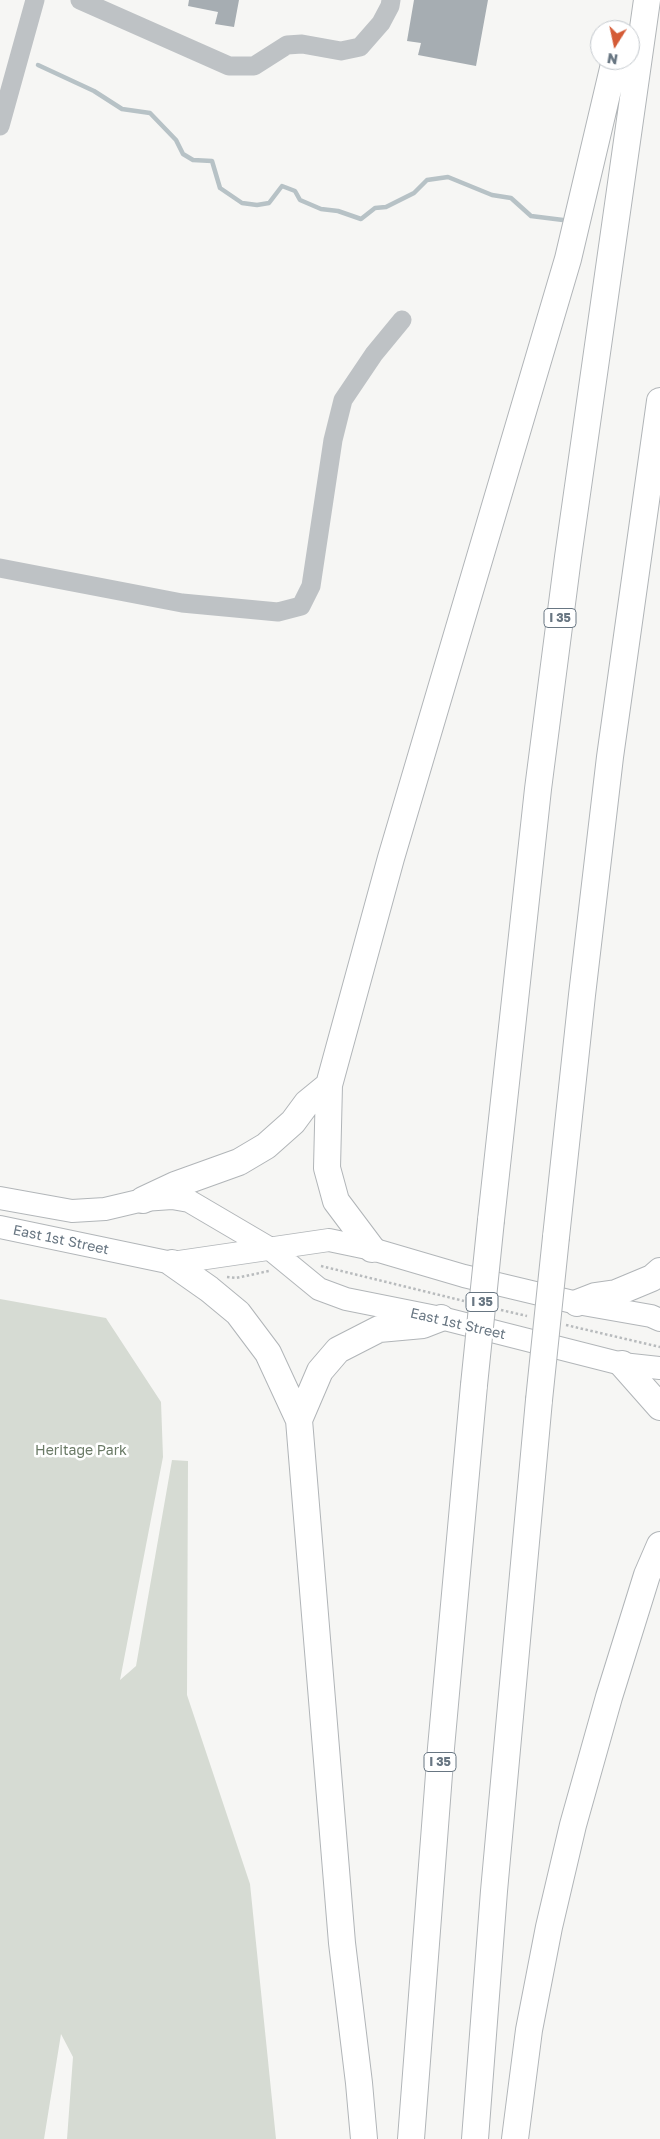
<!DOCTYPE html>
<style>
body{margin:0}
#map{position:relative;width:660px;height:2139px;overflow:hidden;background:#f6f6f4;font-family:"Golos Text",sans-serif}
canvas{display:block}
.north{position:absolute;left:590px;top:20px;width:50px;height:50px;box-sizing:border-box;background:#fff;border:1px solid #c3c8cd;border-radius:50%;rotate:190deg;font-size:14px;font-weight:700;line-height:20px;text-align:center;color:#687682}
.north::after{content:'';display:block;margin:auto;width:18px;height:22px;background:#d45b36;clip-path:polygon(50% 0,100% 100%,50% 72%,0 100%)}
</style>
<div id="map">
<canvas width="660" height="2139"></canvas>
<div class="north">N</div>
</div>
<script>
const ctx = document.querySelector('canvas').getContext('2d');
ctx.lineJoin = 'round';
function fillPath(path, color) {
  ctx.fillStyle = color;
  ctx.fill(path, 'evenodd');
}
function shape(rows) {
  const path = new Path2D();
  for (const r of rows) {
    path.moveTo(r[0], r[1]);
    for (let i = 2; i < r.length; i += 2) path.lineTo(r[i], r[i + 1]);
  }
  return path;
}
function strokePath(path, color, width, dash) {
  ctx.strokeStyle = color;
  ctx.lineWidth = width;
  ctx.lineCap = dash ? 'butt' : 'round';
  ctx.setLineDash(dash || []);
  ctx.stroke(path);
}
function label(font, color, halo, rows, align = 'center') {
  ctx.font = font + ' "Golos Text",sans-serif';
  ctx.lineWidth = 5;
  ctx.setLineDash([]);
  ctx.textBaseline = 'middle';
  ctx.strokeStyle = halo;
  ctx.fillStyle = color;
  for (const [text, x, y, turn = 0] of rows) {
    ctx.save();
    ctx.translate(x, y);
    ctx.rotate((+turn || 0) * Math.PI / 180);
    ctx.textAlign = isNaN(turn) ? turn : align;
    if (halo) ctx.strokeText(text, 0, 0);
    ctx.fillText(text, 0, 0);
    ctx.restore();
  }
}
fillPath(shape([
 [0,1299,106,1318,161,1402,163,1457,120,1680,136,1666,172,1460,188,1461,187,1695,250,1884,276,2139,67,2139,73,2057,61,2034,44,2139,0,2139]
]), '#d6dbd3');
strokePath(shape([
 [38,65,94,91,122,109,150,113,176,140,183,154,193,160,212,161,220,188,242,203,257,205,269,203,282,186,295,191,300,200,321,209,338,211,361,219,375,208,386,207,414,193,427,180,448,177,492,195,511,198,531,216,563,220]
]), '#b7c2c6', 4.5);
fillPath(shape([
 [189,0,239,0,234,27,215,24,218,12,188,6],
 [414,0,488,0,476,66,418,55,421,43,407,41]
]), '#a6adb2');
const major = shape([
 [0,1198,72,1211,105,1209,143,1200,172,1198,189,1201,269,1248,319,1289,346,1299,441,1318,622,1364,660,1368],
 [0,1227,172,1263,329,1240,372,1249,464,1276,577,1303,651,1316,660,1320]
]);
const highway = shape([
 [143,1200,175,1185,239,1162,266,1146,293,1122,307,1103,329,1085],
 [491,1220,538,789,568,557,647,0],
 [556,1237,582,995,610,757,660,401],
 [372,1249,336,1201,327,1168,329,1085,391,858,568,259,615,60],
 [172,1263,209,1289,238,1313,268,1353,299,1420,342,1943,359,2083,364,2139],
 [577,1303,595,1296,616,1293,652,1278,660,1271],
 [622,1364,660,1407],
 [299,1420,320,1371,338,1350,379,1329,423,1325,441,1318],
 [411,2139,441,1748,474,1385],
 [475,2139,494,1891,539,1400],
 [515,2139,529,2030,549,1927,573,1825,609,1697,647,1575,660,1545]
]);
strokePath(major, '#b2b6b9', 24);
strokePath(highway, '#b1b5b8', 28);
strokePath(shape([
 [321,1266,464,1301],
 [227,1277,236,1278,269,1271],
 [501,1310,527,1316],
 [566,1325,660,1347]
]), '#b8bbbd', 2.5, [2.5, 2.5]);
strokePath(shape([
 [80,0,229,66,254,66,287,45,302,44,341,51,360,47,381,23,390,6,391,0],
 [0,126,35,0],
 [0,568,182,603,278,612,301,606,311,586,333,440,343,400,374,354,402,320]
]), '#bec2c5', 19);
strokePath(major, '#fff', 22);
strokePath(highway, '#fff', 26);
const highwayBridge = shape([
 [474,1385,491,1220],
 [539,1400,556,1237]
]);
strokePath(highwayBridge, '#b1b5b8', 28, []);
strokePath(highwayBridge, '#fff', 26);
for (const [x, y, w] of [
 [560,618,32],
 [482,1302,32],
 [440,1762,32]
]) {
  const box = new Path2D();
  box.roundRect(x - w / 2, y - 9.5, w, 19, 4);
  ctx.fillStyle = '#fff';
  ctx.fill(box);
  strokePath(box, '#687682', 1);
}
label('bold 12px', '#687682', null, [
 ["I 35",560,618],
 ["I 35",482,1302],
 ["I 35",440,1762]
]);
label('14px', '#687682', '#fff', [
 ["East 1st Street",61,1240,12],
 ["East 1st Street",458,1324,13]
]);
label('14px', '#6a7a66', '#fff', [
 ["Heritage Park",81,1451]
]);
</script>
